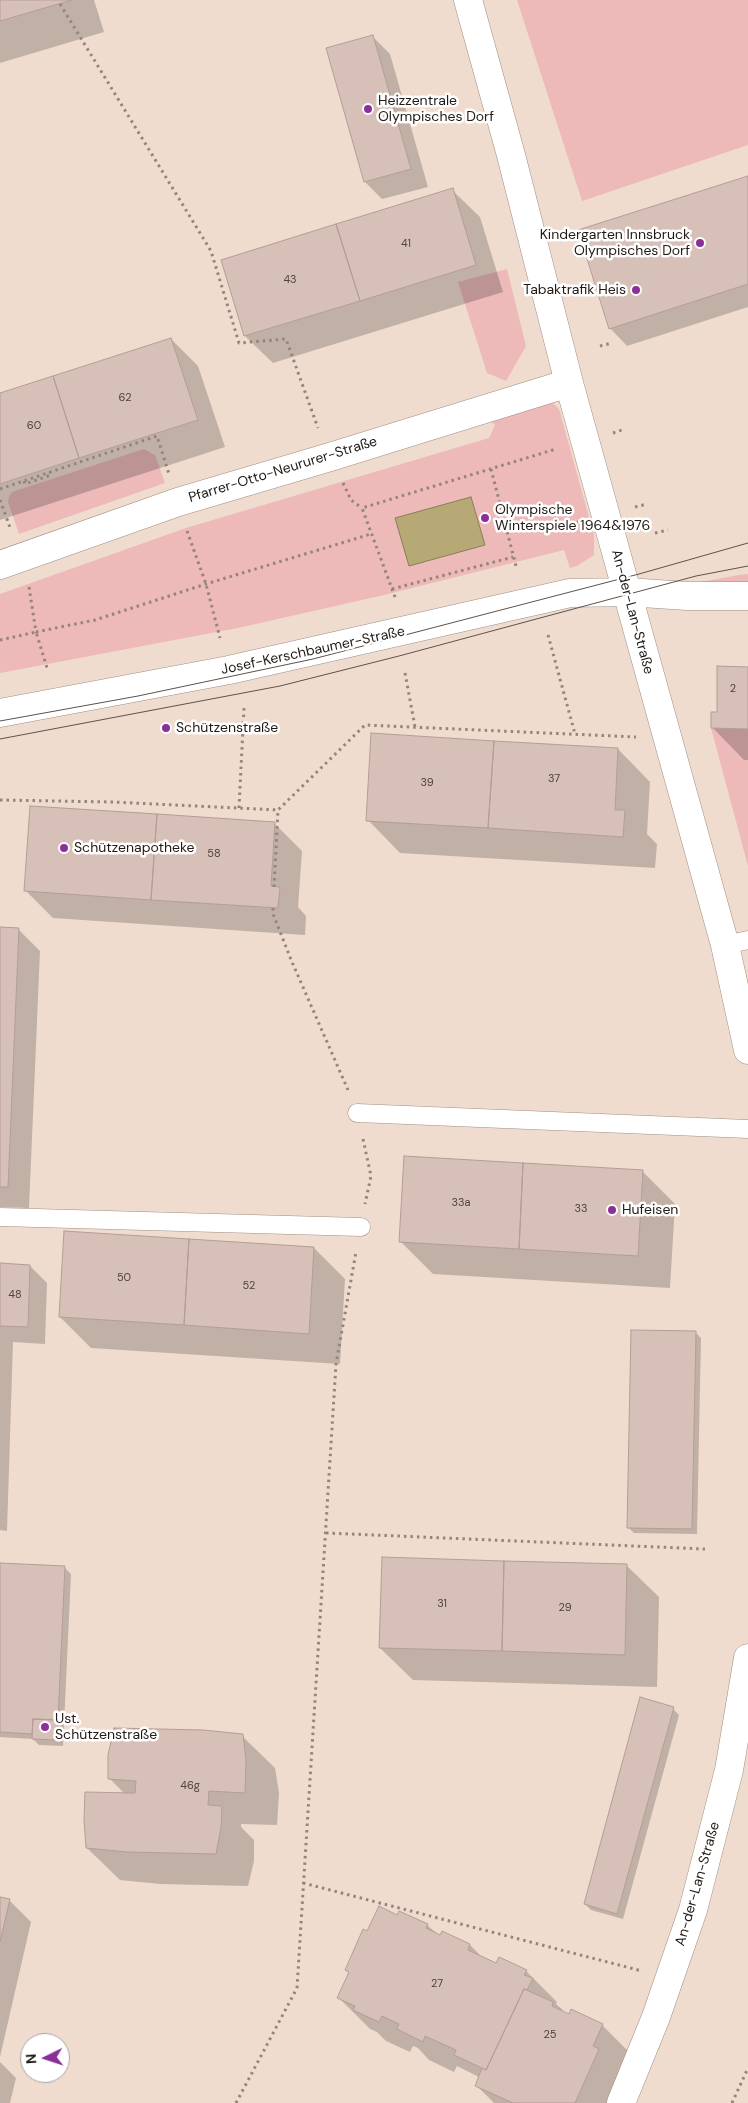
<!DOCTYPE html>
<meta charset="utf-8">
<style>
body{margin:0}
#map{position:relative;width:748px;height:2103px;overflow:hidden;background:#f0dccf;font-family:"DM Sans",sans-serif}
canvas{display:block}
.north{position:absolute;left:20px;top:2033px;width:50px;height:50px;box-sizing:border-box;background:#fff;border:1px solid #a6a3a1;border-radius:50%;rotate:266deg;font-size:14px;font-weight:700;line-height:20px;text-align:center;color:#201914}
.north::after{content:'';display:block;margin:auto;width:18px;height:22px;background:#8b2f9a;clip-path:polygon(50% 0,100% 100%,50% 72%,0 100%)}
</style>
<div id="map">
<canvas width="748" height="2103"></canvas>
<div class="north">N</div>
</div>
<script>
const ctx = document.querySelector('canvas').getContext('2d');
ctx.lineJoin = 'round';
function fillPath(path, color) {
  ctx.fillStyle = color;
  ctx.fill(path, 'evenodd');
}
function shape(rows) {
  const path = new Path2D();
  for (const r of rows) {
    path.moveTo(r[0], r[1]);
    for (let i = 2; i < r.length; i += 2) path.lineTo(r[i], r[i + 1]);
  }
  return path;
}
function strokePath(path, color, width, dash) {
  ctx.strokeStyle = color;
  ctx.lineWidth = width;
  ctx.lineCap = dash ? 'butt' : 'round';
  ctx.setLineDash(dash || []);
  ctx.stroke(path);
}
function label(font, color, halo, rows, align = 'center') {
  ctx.font = font + ' "DM Sans",sans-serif';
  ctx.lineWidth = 5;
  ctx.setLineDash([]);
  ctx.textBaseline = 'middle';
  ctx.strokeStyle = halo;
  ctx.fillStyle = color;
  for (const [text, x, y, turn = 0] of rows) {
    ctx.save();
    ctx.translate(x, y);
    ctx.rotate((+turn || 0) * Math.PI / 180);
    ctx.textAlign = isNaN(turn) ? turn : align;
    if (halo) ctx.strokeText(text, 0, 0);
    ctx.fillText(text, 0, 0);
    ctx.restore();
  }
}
fillPath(shape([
 [517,0,748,0,748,145,582,201],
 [507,269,526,346,506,381,487,373,458,282],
 [546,402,553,403,559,409,594,535,594,555,577,566,570,568,564,550,384,595,238,628,0,673,0,594,186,528,489,438,495,425,486,418],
 [144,449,155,455,165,483,19,534,8,502,9,497,12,492],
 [748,574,748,586,695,583,739,575],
 [748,725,748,866,711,728,748,729]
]), '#edb9b9');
const water = shape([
 [471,497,485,545,409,566,395,518,471,497]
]);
fillPath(water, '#b7a975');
strokePath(water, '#8a7e58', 1);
fillPath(shape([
 [0,0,94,0,104,32,0,63],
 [372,36,390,54,428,187,382,199,365,182],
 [748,177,748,307,627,346,610,328],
 [452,190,480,217,503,292,273,363,245,336],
 [171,339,198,366,225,447,0,520,0,395],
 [748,668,748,760,744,760,712,727,718,713],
 [618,749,650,782,647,834,657,844,655,868,400,853,368,820],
 [274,823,302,851,298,907,306,916,305,935,53,918,26,891],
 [0,928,18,929,40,951,29,1208,0,1207],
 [642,1171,675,1204,670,1288,433,1274,400,1241],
 [314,1248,345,1279,340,1364,91,1348,60,1317],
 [0,1265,30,1266,47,1283,45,1344,13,1342,7,1531,0,1530],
 [695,1332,701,1338,697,1534,634,1533,628,1527],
 [0,1565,65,1568,71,1574,63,1746,39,1745,33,1739,0,1737],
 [626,1565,659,1597,657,1687,413,1680,380,1648],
 [673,1709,679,1715,623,1919,591,1910,585,1904],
 [242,1736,275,1768,279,1793,277,1825,241,1824,241,1827,254,1840,254,1861,248,1886,160,1884,120,1880,87,1848,125,1794,110,1779],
 [0,1898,9,1900,31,1922,0,2057],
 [398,1916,427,1925,441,1937,443,1932,470,1945,483,1958,497,1964,526,1971,557,2002,556,2004,563,2010,562,2012,602,2025,633,2056,619,2103,494,2103,477,2086,479,2078,477,2076,457,2066,454,2072,429,2060,418,2048,413,2046,410,2052,386,2041,377,2032,370,2029,339,1998,350,1973,346,1970,368,1933],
 [0,2062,16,2078,10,2103,0,2103]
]), '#0003');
const building = shape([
 [0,0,72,0,0,21,0,0],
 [373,35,411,169,364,182,326,48,373,35],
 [748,176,748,284,609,329,578,230,748,176],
 [453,188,476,265,360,301,336,224,453,188],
 [336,224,360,301,244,336,221,260,336,224],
 [171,338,198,420,79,458,53,376,171,338],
 [53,376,79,458,0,484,0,393,53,376],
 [717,666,748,667,748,729,711,728,711,712,717,712,717,666],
 [371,733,494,741,488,828,366,821,371,733],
 [494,741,618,748,615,810,625,810,623,837,488,828,494,741],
 [30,806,157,814,151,900,24,891,30,806],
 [157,814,275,822,271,886,280,887,278,908,151,900,157,814],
 [0,927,19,928,8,1187,0,1187,0,927],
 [404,1156,523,1163,519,1249,399,1242,404,1156],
 [523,1163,643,1170,638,1256,519,1249,523,1163],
 [64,1231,189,1239,184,1325,59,1317,64,1231],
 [189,1239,314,1247,309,1334,184,1325,189,1239],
 [0,1263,30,1265,28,1327,0,1326,0,1263],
 [631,1330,696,1331,692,1529,627,1528,631,1330],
 [382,1557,504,1561,502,1651,379,1648,382,1557],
 [504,1561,627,1564,625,1655,502,1651,504,1561],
 [0,1563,65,1566,58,1720,33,1719,32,1734,0,1732,0,1563],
 [640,1697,674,1707,617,1914,584,1904,640,1697],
 [33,1719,58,1720,57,1740,32,1739,33,1719],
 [114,1728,203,1730,243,1734,246,1760,245,1793,209,1791,208,1805,222,1806,221,1828,216,1854,127,1852,86,1848,84,1820,85,1792,135,1793,136,1781,108,1779,108,1755,114,1728],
 [0,1897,10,1899,0,1942,0,1897],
 [379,1906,397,1915,399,1911,428,1924,426,1928,440,1935,442,1931,470,1944,468,1950,496,1963,499,1957,527,1970,524,1975,533,1978,527,1990,524,1989,486,2070,454,2055,456,2050,425,2036,423,2042,397,2029,399,2024,382,2016,379,2022,353,2010,355,2006,337,1998,349,1972,345,1970,363,1929,367,1931,379,1906],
 [524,1989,553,2002,552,2006,569,2014,571,2009,603,2024,593,2046,599,2049,575,2103,513,2103,475,2086,482,2068,486,2070,524,1989]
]);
fillPath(building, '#d7c0b8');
strokePath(building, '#b39d96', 1);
const lane = shape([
 [725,945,748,940],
 [357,1113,748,1129],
 [0,1217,361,1227]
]);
const street = shape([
 [468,0,511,155,569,383,725,945,748,1050],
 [0,565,178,502,330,457,569,383],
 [0,713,229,670,570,593,627,592,687,596,748,596],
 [621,2103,656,2017,693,1910,729,1770,748,1658]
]);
strokePath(lane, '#a08e82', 19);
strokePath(street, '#a08e82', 29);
strokePath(shape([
 [60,4,211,251,239,343,286,339,318,428],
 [600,346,612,343],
 [613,433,625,429],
 [491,469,516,566],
 [24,481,25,484,51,475,50,472],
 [343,483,351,500,362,508],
 [0,489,157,436,169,474],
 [0,500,11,530],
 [635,507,647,504],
 [552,529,578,522],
 [187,531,206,584,220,638],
 [655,533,668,530],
 [29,587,36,632,95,620,206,584,371,534],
 [392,589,513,557],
 [395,597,362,508,556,449],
 [548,635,575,734],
 [0,640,36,632,48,671],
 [405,673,415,727],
 [0,800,113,802,278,810],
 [239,808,244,708],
 [274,887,278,810,365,725,636,737],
 [273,908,273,914,292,962,348,1090],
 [363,1139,371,1176,365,1204],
 [326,1533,705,1549],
 [303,1883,642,1971],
 [236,2103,297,1988,336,1364,356,1252],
 [732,2103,748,2068]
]), '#94857c', 3, [2.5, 4]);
strokePath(lane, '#fff', 18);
strokePath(street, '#fff', 28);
strokePath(shape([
 [0,721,138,696,313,659,639,574,748,543],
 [0,739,280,686,399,656,696,576,748,566]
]), '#5d524b', 1);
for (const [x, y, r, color] of [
 [368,109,5,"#8b2f9a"],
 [700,243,5,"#8b2f9a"],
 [636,290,5,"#8b2f9a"],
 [485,518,5,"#8b2f9a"],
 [166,728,5,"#8b2f9a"],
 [64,848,5,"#8b2f9a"],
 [612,1210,5,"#8b2f9a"],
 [45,1727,5,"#8b2f9a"]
]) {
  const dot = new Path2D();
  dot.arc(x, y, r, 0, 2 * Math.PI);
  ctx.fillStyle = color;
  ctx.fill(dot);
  strokePath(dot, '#fff', 2);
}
label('11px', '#4e433d', null, [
 ["41",406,244],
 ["43",290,280],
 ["62",125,398],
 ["60",34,426],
 ["2",733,689],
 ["37",554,779],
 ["39",427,783],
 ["58",214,854],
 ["33a",461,1203],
 ["33",581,1209],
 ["50",124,1278],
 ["52",249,1286],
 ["48",15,1295],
 ["31",442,1604],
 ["29",565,1608],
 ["46g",190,1786],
 ["27",437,1984],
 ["25",550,2035]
]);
label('14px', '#201914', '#fff', [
 ["Heizzentrale",378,101],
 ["Olympisches Dorf",378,117],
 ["Kindergarten Innsbruck",690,235,"right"],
 ["Olympisches Dorf",690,251,"right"],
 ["Tabaktrafik Heis",626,290,"right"],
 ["Olympische",495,510],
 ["Winterspiele 1964&1976",495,526],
 ["Schützenstraße",176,728],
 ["Schützenapotheke",74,848],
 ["Hufeisen",622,1210],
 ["Ust.",55,1719],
 ["Schützenstraße",55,1735]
], 'left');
label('14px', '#201914', '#fff', [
 ["Pfarrer-Otto-Neururer-Straße",283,470,-17],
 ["An-der-Lan-Straße",632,612,75],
 ["Josef-Kerschbaumer-Straße",313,651,-12],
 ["An-der-Lan-Straße",698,1884,-74]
]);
</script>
